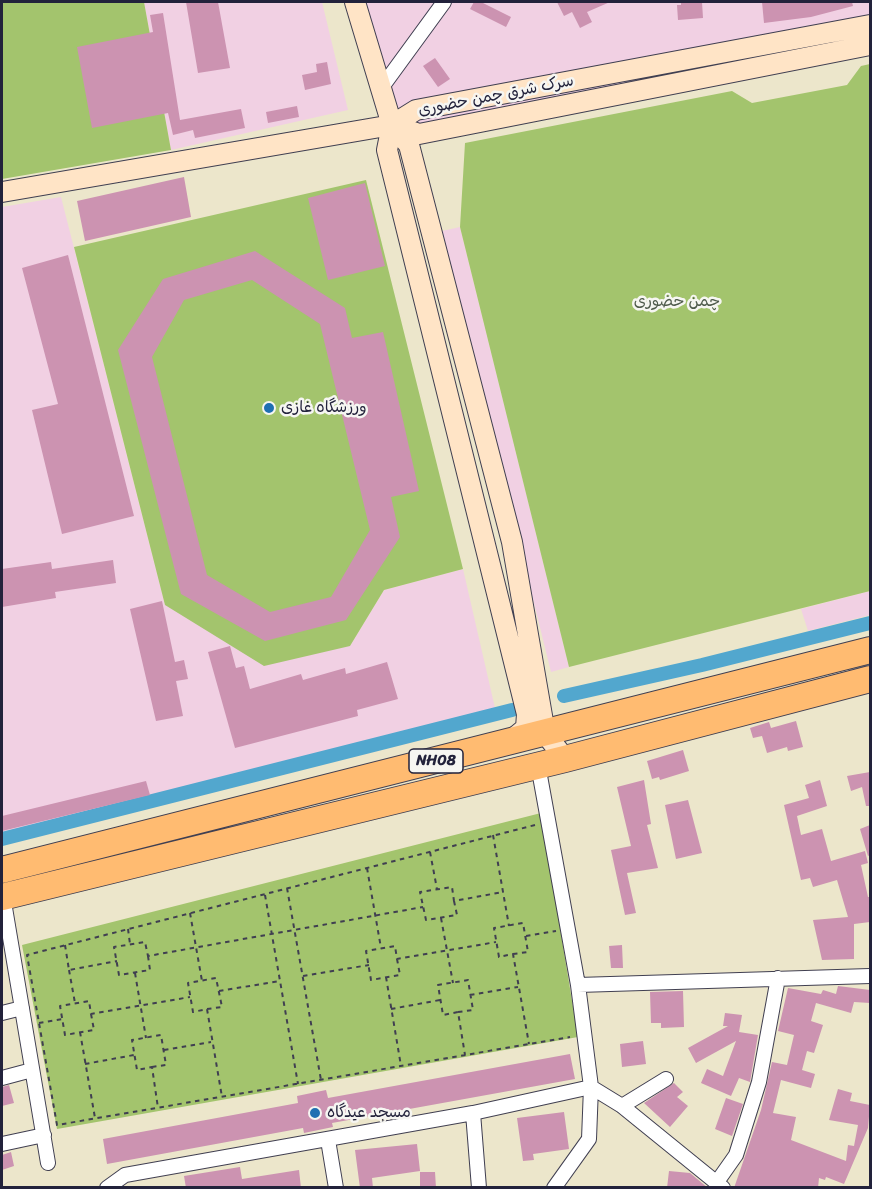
<!DOCTYPE html>
<meta charset="utf-8">
<style>
body{margin:0}
#map{position:relative;width:872px;height:1189px;overflow:hidden;background:#ece6cb;font-family:Sriracha,sans-serif}
canvas{display:block}
.frame{position:absolute;inset:0;border:3px solid #22223b;pointer-events:none}
</style>
<div id="map">
<canvas width="872" height="1189"></canvas>
<div class="frame"></div>
</div>
<script>
const ctx = document.querySelector('canvas').getContext('2d');
ctx.lineJoin = 'round';
function fillPath(path, color) {
  ctx.fillStyle = color;
  ctx.fill(path, 'evenodd');
}
function shape(rows) {
  const path = new Path2D();
  for (const r of rows) {
    path.moveTo(r[0], r[1]);
    for (let i = 2; i < r.length; i += 2) path.lineTo(r[i], r[i + 1]);
  }
  return path;
}
function strokePath(path, color, width, dash) {
  ctx.strokeStyle = color;
  ctx.lineWidth = width;
  ctx.lineCap = dash ? 'butt' : 'round';
  ctx.setLineDash(dash || []);
  ctx.stroke(path);
}
function label(font, color, halo, rows, align = 'center') {
  ctx.font = font + ' Sriracha,"Playpen Sans Arabic",sans-serif';
  ctx.lineWidth = 5;
  ctx.setLineDash([]);
  ctx.textBaseline = 'middle';
  ctx.strokeStyle = halo;
  ctx.fillStyle = color;
  for (const [text, x, y, turn = 0] of rows) {
    ctx.save();
    ctx.translate(x, y);
    ctx.rotate((+turn || 0) * Math.PI / 180);
    ctx.textAlign = isNaN(turn) ? turn : align;
    if (halo) ctx.strokeText(text, 0, 0);
    ctx.fillText(text, 0, 0);
    ctx.restore();
  }
}
fillPath(shape([
 [144,2,322,2,348,110,171,150],
 [355,2,870,2,870,45,419,134,392,125],
 [61,197,165,605,350,646,384,590,463,569,495,708,2,833,2,207],
 [460,227,569,667,551,672,442,231],
 [870,591,870,615,808,631,801,609]
]), '#f1d0e3');
fillPath(shape([
 [2,2,144,2,171,150,2,179],
 [870,64,870,591,569,667,460,227,465,143,732,91,752,103,847,85,861,66],
 [366,180,463,569,384,590,350,646,264,666,165,605,74,247],
 [541,813,578,1037,57,1129,22,945]
]), '#a3c46d');
strokePath(shape([
 [564,696,702,665,870,623],
 [2,839,512,710]
]), '#52a7ce', 14);
fillPath(shape([
 [186,2,218,2,230,68,198,73],
 [474,2,481,2,511,17,506,27,470,9],
 [557,2,610,2,587,12,592,22,580,28,572,12,564,16],
 [681,2,702,2,703,18,678,20,677,5,681,5],
 [762,2,852,2,853,6,811,17,764,23],
 [163,13,180,120,241,109,245,128,195,138,193,130,173,135,168,113,92,128,77,47,153,32,150,15],
 [435,58,450,79,438,87,423,66],
 [327,62,331,84,305,90,302,75,317,72,316,64],
 [297,106,299,117,268,123,266,112],
 [184,177,191,217,85,241,77,201],
 [365,183,385,266,328,280,308,198],
 [255,251,345,308,352,338,383,332,419,491,391,497,400,537,346,620,265,641,181,594,118,350,163,279],
 [252,280,320,324,370,530,331,597,270,612,207,575,152,357,184,300],
 [68,255,134,516,62,534,32,410,58,404,22,268],
 [113,560,116,583,55,592,56,598,2,607,2,569,51,562,52,569],
 [162,601,175,662,184,660,188,679,176,681,183,716,156,721,130,609],
 [230,646,236,668,244,666,250,689,301,674,303,680,345,668,346,674,387,662,398,699,357,710,358,716,235,748,208,652],
 [796,721,803,747,788,751,787,747,767,753,762,736,753,738,750,728,769,722,771,728],
 [683,750,689,771,660,780,659,777,652,779,647,761],
 [870,772,870,806,866,806,862,787,851,791,847,776],
 [644,780,651,824,647,825,658,868,627,873,636,913,625,915,611,850,631,846,617,787],
 [820,780,827,806,797,816,801,835,822,829,831,861,865,851,868,863,861,865,868,897,870,897,870,922,854,924,854,959,822,960,813,920,848,917,837,880,813,887,810,878,801,880,784,805,809,798,805,785],
 [146,781,150,795,2,831,2,816],
 [688,800,702,853,676,859,665,805],
 [870,825,870,855,868,856,860,829],
 [622,945,623,968,611,968,609,946],
 [838,986,870,990,870,1003,854,1002,851,1013,816,1003,811,1021,823,1025,814,1053,807,1051,802,1070,815,1074,811,1088,781,1080,773,1113,796,1117,791,1140,846,1161,848,1145,854,1146,858,1125,829,1120,838,1089,852,1093,850,1101,870,1105,868,1128,844,1184,826,1177,825,1180,819,1178,818,1188,734,1188,761,1110,772,1062,787,1065,794,1035,778,1031,788,988,821,994,823,990,836,994],
 [683,991,684,1027,661,1028,661,1023,651,1023,650,992],
 [725,1013,742,1015,739,1032,758,1035,750,1082,739,1078,731,1096,701,1083,707,1069,723,1076,736,1041,696,1063,688,1048,728,1026,723,1026],
 [643,1041,646,1064,622,1067,620,1044],
 [570,1054,575,1079,332,1123,333,1127,304,1133,303,1128,107,1164,103,1139,298,1103,297,1096,326,1090,328,1098],
 [674,1083,683,1092,677,1097,688,1106,670,1127,644,1103],
 [9,1085,14,1103,2,1106,2,1087],
 [726,1098,743,1104,732,1136,715,1129],
 [564,1112,569,1149,533,1154,534,1160,523,1161,517,1118],
 [417,1144,420,1171,372,1178,373,1188,360,1188,355,1150],
 [11,1152,14,1166,2,1170,2,1155],
 [240,1167,242,1179,299,1170,301,1188,186,1188,184,1176],
 [669,1171,690,1173,708,1188,667,1188],
 [420,1172,435,1172,436,1188,420,1188]
]), '#cc93b1');
const street = shape([
 [382,87,444,2],
 [538,765,578,985,591,1087,589,1139,554,1188],
 [3,896,48,1163],
 [578,985,870,976],
 [2,1013,22,1008],
 [2,1078,32,1070],
 [622,1106,666,1079],
 [473,1113,479,1188],
 [328,1140,336,1188],
 [2,1144,44,1135],
 [717,1182,736,1155,759,1082,778,978],
 [107,1188,125,1175,473,1113,591,1087,622,1106,723,1188]
]);
const secondary = shape([
 [355,2,392,125,409,145,512,542,545,733,565,759],
 [392,125,387,150,527,714,526,728,509,742],
 [392,125,419,134,870,45],
 [2,192,392,125,416,110,870,25]
]);
const highway = shape([
 [2,870,870,650],
 [2,897,565,759,870,679]
]);
strokePath(street, '#403f51', 16);
strokePath(secondary, '#403f51', 22);
strokePath(highway, '#403f51', 28);
strokePath(shape([
 [535,825,27,955,57,1125,570,1037],
 [493,835,509,926],
 [430,852,437,889],
 [367,868,381,948],
 [287,888,321,1080],
 [265,895,298,1084],
 [454,901,457,915,426,920,420,892,452,887,454,901,503,892],
 [190,913,202,981],
 [441,918,453,983],
 [128,929,130,944],
 [526,936,556,931],
 [65,945,69,970,117,961],
 [513,954,528,952,523,923,494,928,499,957,513,954,529,1044],
 [148,956,150,970,119,975,114,947,145,942,148,956,423,907],
 [397,959,400,975,371,980,366,951,395,946,397,959,496,942],
 [69,970,75,1003],
 [135,973,146,1038],
 [303,976,369,965],
 [386,977,401,1066],
 [219,991,280,981],
 [470,995,518,987],
 [207,1009,222,1007,216,978,188,983,193,1012,207,1009,222,1097],
 [391,1009,440,1000],
 [458,1012,473,1010,468,980,438,985,443,1015,458,1012,465,1055],
 [91,1014,94,1030,65,1035,60,1006,89,1001,91,1014,190,997],
 [39,1023,62,1019],
 [80,1032,95,1118],
 [164,1050,211,1042],
 [85,1064,134,1055],
 [152,1067,166,1065,161,1035,132,1040,137,1070,152,1067,158,1108]
]), '#403f51', 2, [4.5, 4.5]);
strokePath(street, '#fff', 14);
strokePath(secondary, '#ffe4c6', 20);
strokePath(highway, '#ffbb71', 26);
for (const [x, y, r, color] of [
 [269,408,6,"#1f6fb2"],
 [315,1113,6,"#1f6fb2"]
]) {
  const dot = new Path2D();
  dot.arc(x, y, r, 0, 2 * Math.PI);
  ctx.fillStyle = color;
  ctx.fill(dot);
  strokePath(dot, '#f6f6f2', 2);
}
for (const [x, y, w] of [
 [436,761,54]
]) {
  const box = new Path2D();
  box.roundRect(x - w / 2, y - 12, w, 24, 4.5);
  ctx.fillStyle = '#f6f6f2';
  ctx.fill(box);
  strokePath(box, '#22223b', 1.5);
}
label('bold 15px', '#22223b', null, [
 ["NH08",436,761]
]);
label('16px', '#22223b', '#f6f6f2', [
 ["سرک شرق چمن حضوری",496,96,-11]
]);
label('16px', '#4f5b4c', '#f6f6f2', [
 ["چمن حضوری",677,302]
]);
label('16px', '#22223b', '#f6f6f2', [
 ["ورزشگاه غازی",281,408],
 ["مسجد عیدگاه",327,1113]
], 'left');
</script>
